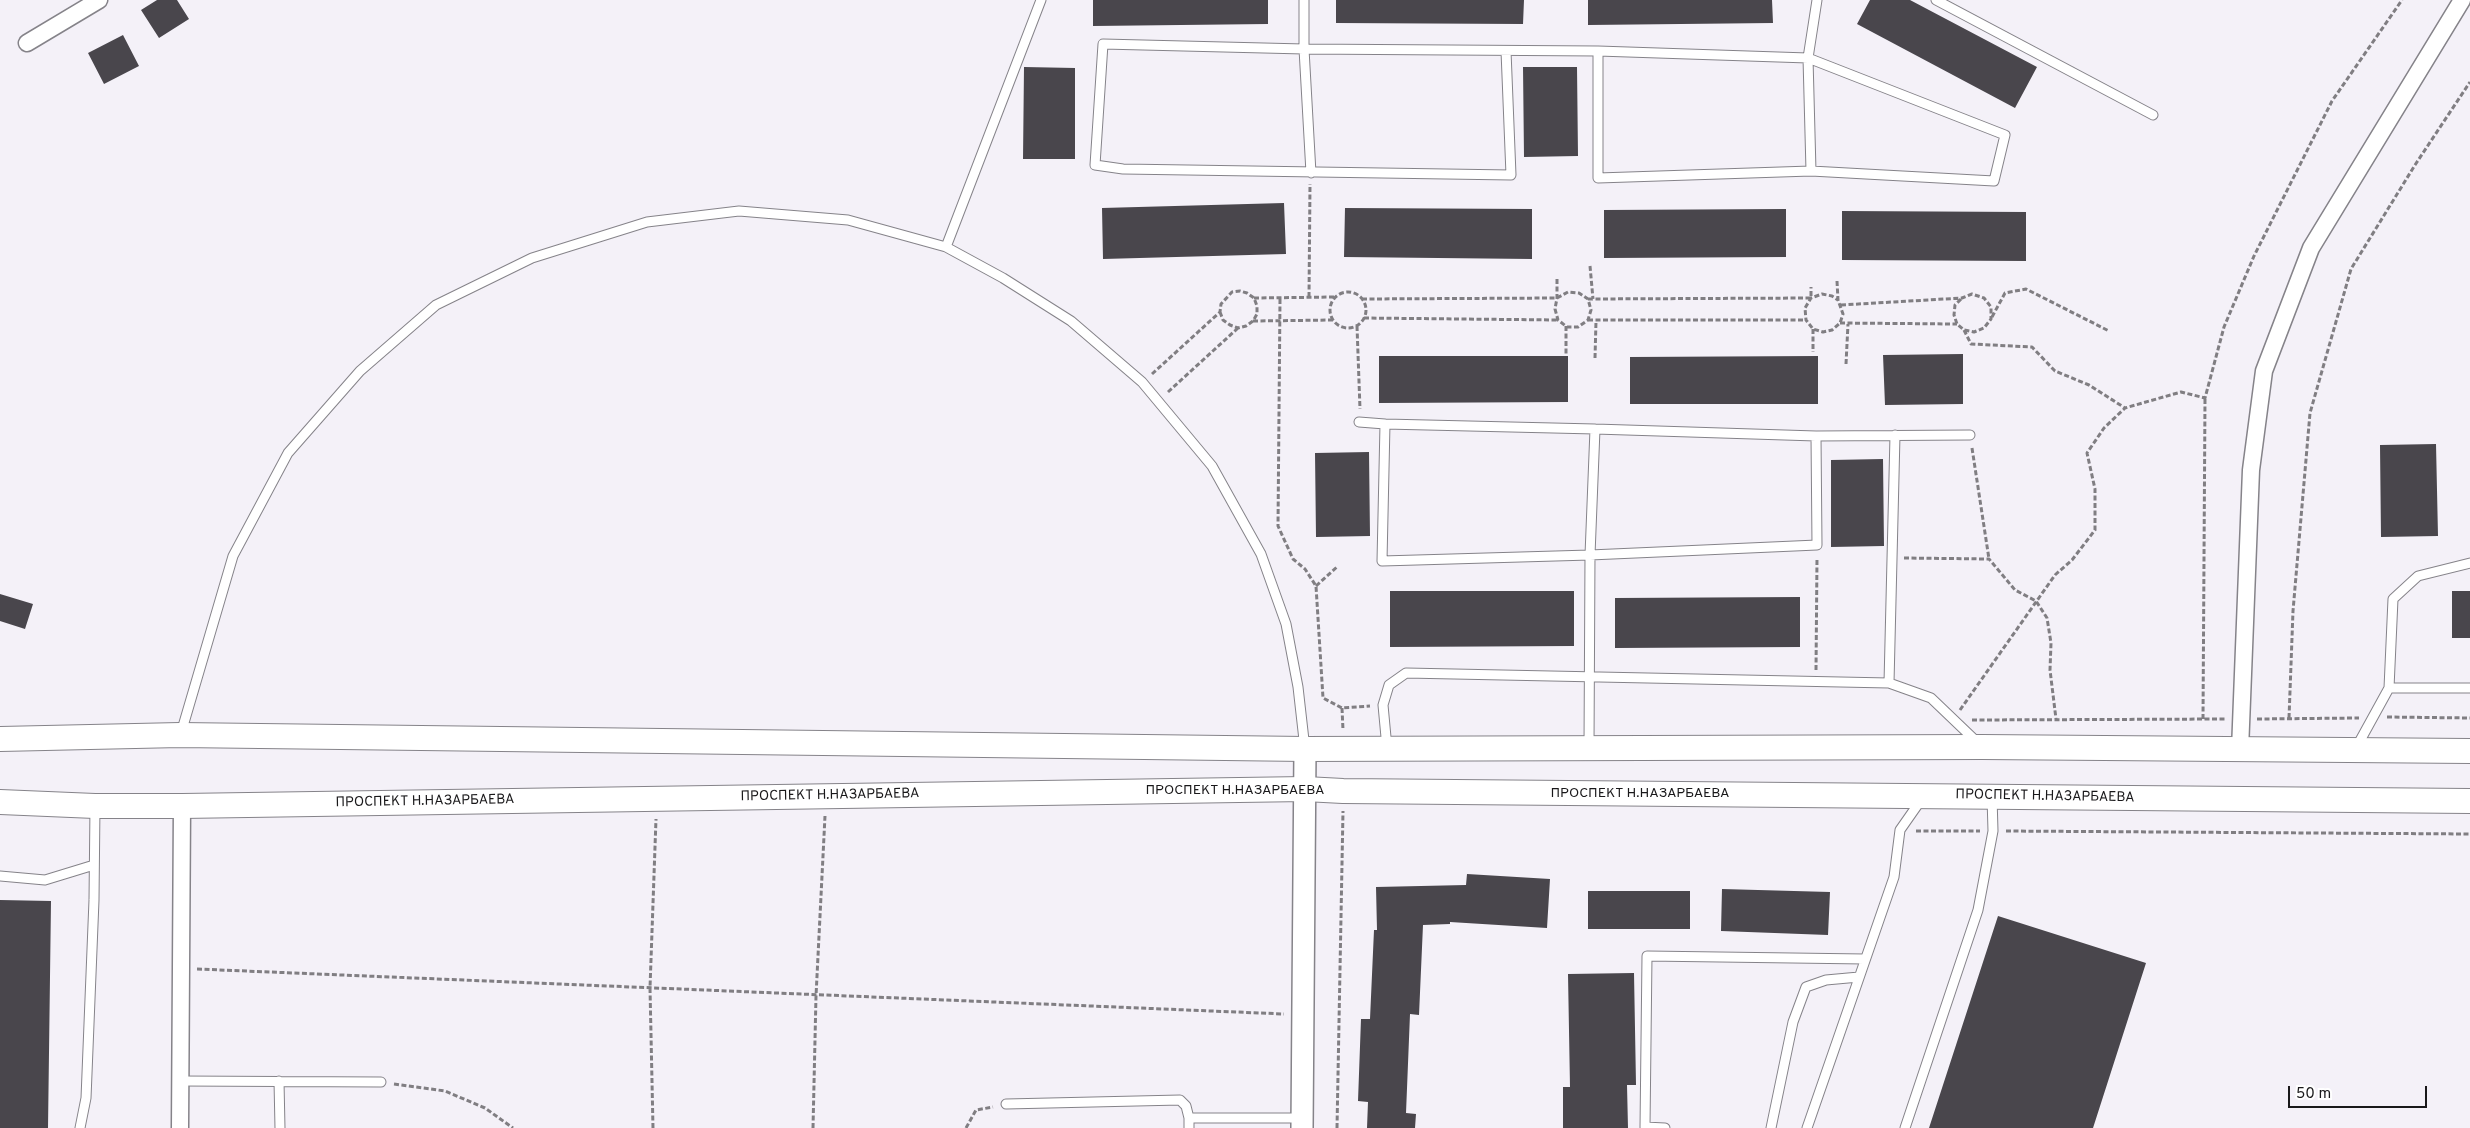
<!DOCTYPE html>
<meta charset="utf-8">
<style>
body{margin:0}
#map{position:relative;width:2470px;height:1128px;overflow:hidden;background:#f4f1f8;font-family:Overpass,sans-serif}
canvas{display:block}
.scale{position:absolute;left:2288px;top:1086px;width:139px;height:22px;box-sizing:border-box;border:2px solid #19181a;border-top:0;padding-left:6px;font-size:15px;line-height:18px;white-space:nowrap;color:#19181a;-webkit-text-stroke:4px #fff;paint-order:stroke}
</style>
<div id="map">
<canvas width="2470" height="1128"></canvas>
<div class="scale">50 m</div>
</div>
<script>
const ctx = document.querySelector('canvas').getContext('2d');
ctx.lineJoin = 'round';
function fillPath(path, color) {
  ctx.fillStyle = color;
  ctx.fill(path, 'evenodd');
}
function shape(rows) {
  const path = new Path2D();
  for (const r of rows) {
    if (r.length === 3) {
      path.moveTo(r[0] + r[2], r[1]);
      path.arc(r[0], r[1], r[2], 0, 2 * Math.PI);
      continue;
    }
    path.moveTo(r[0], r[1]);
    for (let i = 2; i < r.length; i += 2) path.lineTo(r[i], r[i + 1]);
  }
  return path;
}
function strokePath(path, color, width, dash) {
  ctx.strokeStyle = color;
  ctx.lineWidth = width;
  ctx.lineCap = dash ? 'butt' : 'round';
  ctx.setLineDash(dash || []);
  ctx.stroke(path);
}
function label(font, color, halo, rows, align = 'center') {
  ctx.font = font + ' Overpass,sans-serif';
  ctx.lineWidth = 5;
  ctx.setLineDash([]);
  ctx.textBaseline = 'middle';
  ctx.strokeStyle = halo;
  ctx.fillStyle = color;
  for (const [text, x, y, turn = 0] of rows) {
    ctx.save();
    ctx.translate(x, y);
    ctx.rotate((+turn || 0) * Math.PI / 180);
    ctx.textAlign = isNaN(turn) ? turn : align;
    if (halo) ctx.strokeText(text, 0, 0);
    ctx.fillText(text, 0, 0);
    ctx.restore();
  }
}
fillPath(shape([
 [157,0,177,0,189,19,159,38,141,10],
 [1093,0,1268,0,1268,24,1093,26],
 [1336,0,1524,0,1523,24,1336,23],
 [1588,0,1772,0,1773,23,1588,25],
 [1870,0,1910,0,2037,67,2015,108,1857,24],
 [123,35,139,66,104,84,88,53],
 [1024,67,1075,68,1075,159,1023,159],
 [1523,67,1577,67,1578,156,1524,157],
 [1284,203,1286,254,1103,259,1102,208],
 [1345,208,1532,209,1532,259,1344,257],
 [1786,209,1786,257,1604,258,1604,210],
 [1842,211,2026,212,2026,261,1842,260],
 [1963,354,1963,404,1885,405,1883,355],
 [1379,356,1568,356,1568,402,1379,403],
 [1818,356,1818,404,1630,404,1630,357],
 [2436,444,2438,536,2381,537,2380,445],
 [1369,452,1370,536,1316,537,1315,453],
 [1883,459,1884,546,1831,547,1831,460],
 [1390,591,1574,591,1574,646,1390,647],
 [2452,591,2470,591,2470,638,2452,638],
 [0,594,33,604,25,629,0,621],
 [1800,597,1800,647,1615,648,1615,598],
 [1467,874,1550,879,1547,928,1450,922,1450,924,1423,925,1419,1015,1410,1014,1406,1113,1416,1114,1415,1128,1367,1128,1368,1102,1358,1101,1361,1019,1370,1019,1374,930,1377,930,1376,887,1466,885],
 [1722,889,1830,892,1828,935,1721,931],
 [1588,891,1690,891,1690,929,1588,929],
 [0,900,51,901,48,1128,0,1128],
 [1998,916,2146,963,2093,1128,1929,1128],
 [1634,973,1636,1085,1627,1085,1628,1128,1563,1128,1563,1087,1570,1087,1568,974]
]), '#49464c');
const service = shape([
 [1304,0,1304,49,1103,44,1095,165,1123,169,1511,175,1506,51],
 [1936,0,2153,115],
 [1598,51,1808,58,2005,135,1994,181,1811,171,1598,178,1598,51],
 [1811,171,1808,58,1817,0],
 [1311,173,1304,49,1598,51],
 [946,247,1041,0],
 [1359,422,1385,424],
 [1816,436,1970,435],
 [1889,683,1895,435],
 [2389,688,2470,688],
 [181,733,233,556,288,453,360,371,436,305,532,258,647,222,739,211,848,220,946,247,1003,278,1071,321,1142,382,1212,466,1261,554,1286,624,1298,687,1305,749],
 [1589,746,1590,555,1382,561,1385,424,1595,429,1816,436,1817,545,1590,555,1595,429],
 [1387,748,1383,705,1389,685,1406,673,1889,683,1931,698,1978,743],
 [2356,748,2389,688,2393,599,2418,576,2470,563],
 [0,876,45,880,94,865],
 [180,1081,381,1082],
 [279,1081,280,1128],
 [1006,1104,1180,1100,1186,1106,1189,1118],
 [80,1128,86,1098,94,900,95,806],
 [1189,1128,1189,1118,1302,1118],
 [1665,1128,1645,1127,1647,956,1865,959],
 [1771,1128,1793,1022,1806,987,1826,980,1859,977],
 [1807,1128,1894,877,1900,830,1921,800],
 [1905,1128,1978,910,1993,831,1992,797]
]);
const minor = shape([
 [27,43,99,0],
 [2240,750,2251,470,2264,371,2311,248,2462,0],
 [180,1128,182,806]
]);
const tertiary = shape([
 [1302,1128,1305,749]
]);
const secondary = shape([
 [0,739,180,735,1305,749,1982,747,2470,751],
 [0,802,95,806,182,806,1305,789,1343,791,2470,801]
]);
strokePath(service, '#858389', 11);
strokePath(minor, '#858389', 19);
strokePath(tertiary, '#858389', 24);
strokePath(secondary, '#858389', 26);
strokePath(shape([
 [1590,266,1593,299],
 [1837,281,1838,300,1843,314,1840,323,1832,330,1823,332,1813,329,1806,320,1805,308,1811,298,1822,294,1832,296,1838,300],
 [1348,310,18],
 [1309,297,1310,184],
 [1254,298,1335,297],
 [1280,299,1278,526,1293,559,1305,569,1316,586,1323,698,1342,708,1370,706],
 [1362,299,1557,298,1568,292,1579,293,1588,299,1591,310,1588,320,1578,327,1567,327,1558,320,1555,309,1557,298,1557,278],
 [1588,299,1811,298,1811,287],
 [1841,305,1962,298,1972,294,1984,298,1991,307,1991,319,1984,328,1974,332,1964,330,1957,324,1954,315,1955,305,1962,298],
 [1992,317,2005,293,2026,289,2109,331],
 [1364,318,1558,320],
 [1588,320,1806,320],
 [1253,321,1334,320],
 [1840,323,1957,324],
 [1357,326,1360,409],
 [1566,326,1566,355],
 [1813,329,1813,352],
 [1964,330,1971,344,2032,347,2055,371,2089,385,2125,408],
 [1595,358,1596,321],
 [1846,364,1848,324],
 [1152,374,1220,312,1221,304,1232,292,1240,291,1247,293,1254,298,1257,306,1257,314,1253,321,1246,326,1238,328,1230,325,1223,320,1220,312],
 [1168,392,1238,328],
 [1972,448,1989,559],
 [1904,558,1989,559,2015,590,2036,601,2047,618,2051,643,2050,670,2056,719],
 [1316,586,1338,566],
 [1816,670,1817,558],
 [1342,708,1343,730],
 [1960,710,2055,575,2072,560,2095,530,2095,489,2087,453,2104,428,2125,408,2181,392,2205,398,2224,327,2254,256,2332,101,2402,0],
 [2387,717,2470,718],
 [2289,718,2293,611,2310,413,2351,269,2415,165,2470,82],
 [2203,719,2205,398],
 [2257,719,2359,718],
 [1972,720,2226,719],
 [1916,831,1980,831],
 [2006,831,2470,834],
 [197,969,1284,1014],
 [394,1084,445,1091,485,1108,513,1128],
 [653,1128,650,988,656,819],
 [813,1128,816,996,825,816],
 [966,1128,976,1110,993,1107],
 [1337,1128,1343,811]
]), '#807e82', 3, [5, 2.5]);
strokePath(service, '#fff', 9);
strokePath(minor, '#fff', 16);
strokePath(tertiary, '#fff', 21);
strokePath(secondary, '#fff', 24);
label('14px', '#19181a', '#fff', [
 ["ПРОСПЕКТ Н.НАЗАРБАЕВА",1235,791],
 ["ПРОСПЕКТ Н.НАЗАРБАЕВА",1640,794],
 ["ПРОСПЕКТ Н.НАЗАРБАЕВА",830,796,-1],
 ["ПРОСПЕКТ Н.НАЗАРБАЕВА",2045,797,1],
 ["ПРОСПЕКТ Н.НАЗАРБАЕВА",425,802,-1]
]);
</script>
